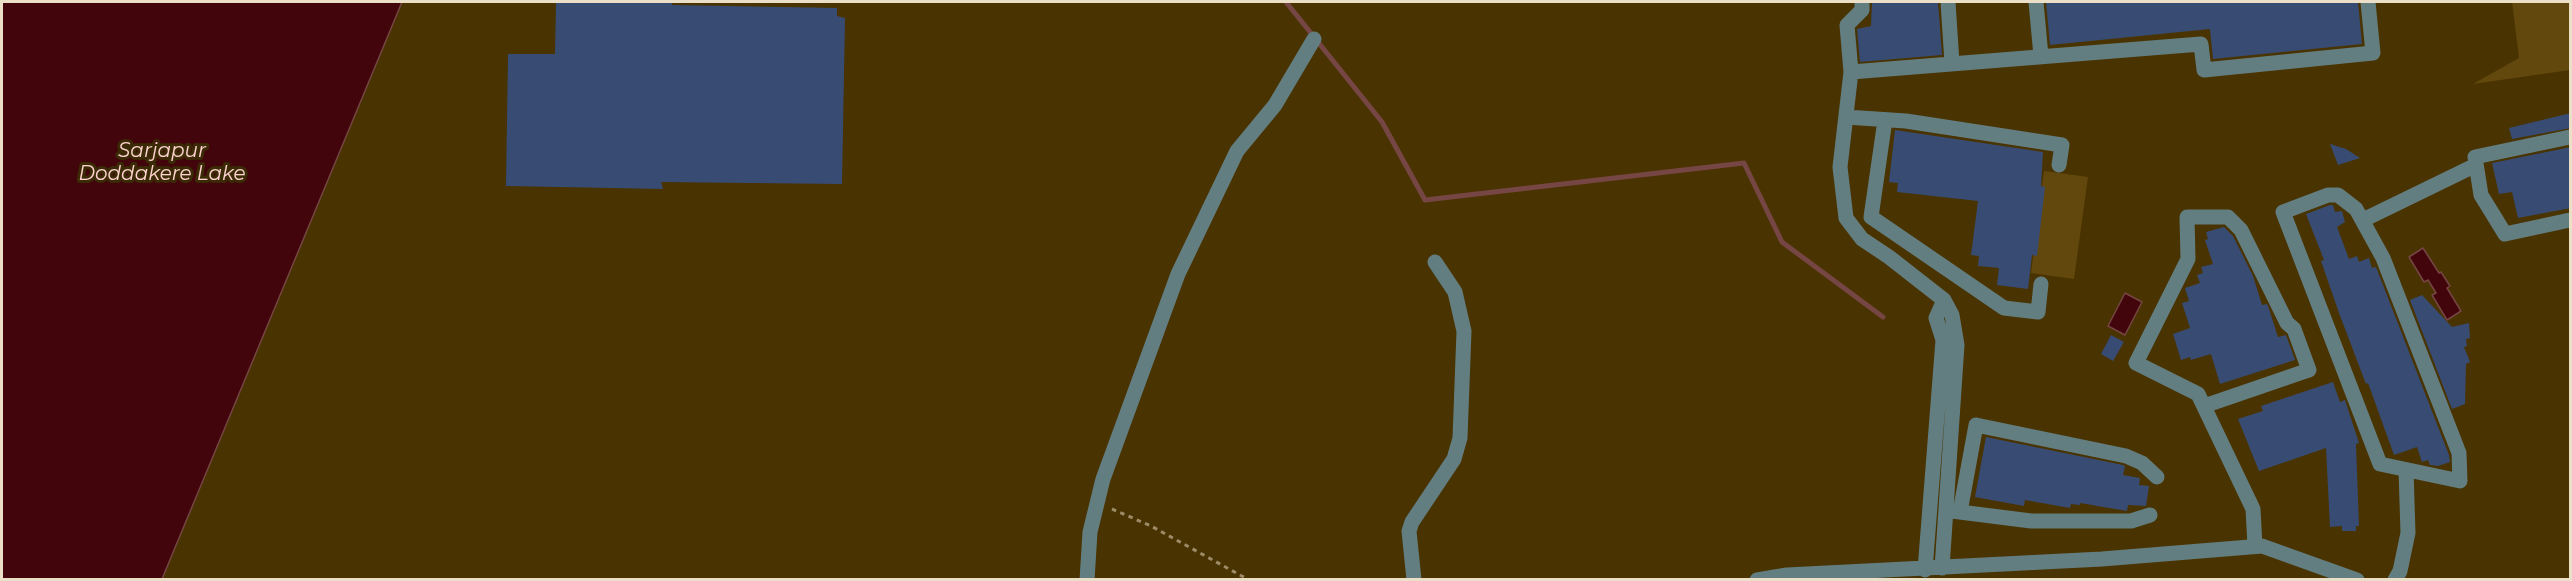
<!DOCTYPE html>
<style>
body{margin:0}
#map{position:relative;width:2572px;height:581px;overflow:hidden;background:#493300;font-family:Montserrat,sans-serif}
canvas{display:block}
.frame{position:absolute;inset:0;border:3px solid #ecdfc7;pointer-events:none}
</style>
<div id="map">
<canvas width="2572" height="581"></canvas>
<div class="frame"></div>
</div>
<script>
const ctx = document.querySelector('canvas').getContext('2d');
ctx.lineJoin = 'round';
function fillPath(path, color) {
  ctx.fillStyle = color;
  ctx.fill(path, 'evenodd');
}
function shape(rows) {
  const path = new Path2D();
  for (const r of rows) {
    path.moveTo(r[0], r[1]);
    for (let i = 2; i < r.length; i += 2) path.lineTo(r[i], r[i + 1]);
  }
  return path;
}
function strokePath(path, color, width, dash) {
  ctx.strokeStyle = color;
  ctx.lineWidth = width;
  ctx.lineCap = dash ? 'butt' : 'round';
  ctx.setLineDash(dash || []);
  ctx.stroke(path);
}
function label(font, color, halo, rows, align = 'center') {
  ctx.font = font + ' Montserrat,sans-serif';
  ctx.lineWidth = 6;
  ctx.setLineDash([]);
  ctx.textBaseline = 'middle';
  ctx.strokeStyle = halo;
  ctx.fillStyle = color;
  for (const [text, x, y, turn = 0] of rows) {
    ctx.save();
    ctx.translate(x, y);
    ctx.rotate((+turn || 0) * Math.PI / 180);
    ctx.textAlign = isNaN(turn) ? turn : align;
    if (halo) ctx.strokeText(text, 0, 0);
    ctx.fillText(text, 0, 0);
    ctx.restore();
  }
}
fillPath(shape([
 [2512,2,2570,2,2570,70,2473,84,2519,58],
 [2044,171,2088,177,2074,279,2031,273]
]), '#63480d');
const water = shape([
 [2,2,402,2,162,579,2,579,2,2],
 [2423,248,2439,273,2441,272,2450,286,2447,288,2461,311,2447,320,2432,295,2436,293,2428,280,2424,282,2409,257,2423,248],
 [2125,293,2142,302,2125,335,2108,326,2125,293]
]);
fillPath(water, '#42050b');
strokePath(water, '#754643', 1.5);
strokePath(shape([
 [1286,2,1382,122,1425,200,1744,163,1782,242,1883,317]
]), '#754643', 5);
fillPath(shape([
 [556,2,672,2,672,5,837,8,837,16,845,18,842,184,661,182,663,189,506,186,508,54,555,54],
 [1872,2,1938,2,1942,55,1860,62,1857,29,1871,26],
 [2046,2,2358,2,2362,44,2213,59,2210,29,2050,45],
 [2571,113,2571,128,2512,139,2509,128],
 [1895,130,2043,152,2041,186,2045,187,2037,256,2032,255,2028,289,1997,285,1999,268,1978,266,1979,256,1971,255,1978,201,1897,192,1898,183,1889,182],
 [2330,144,2346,149,2360,158,2338,165],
 [2571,147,2571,208,2518,218,2512,192,2499,194,2492,163],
 [2330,205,2333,205,2335,212,2342,211,2345,222,2337,227,2349,259,2357,256,2359,262,2369,258,2372,268,2376,267,2449,455,2450,462,2438,466,2430,465,2428,460,2422,462,2417,447,2394,455,2368,383,2366,384,2339,313,2321,261,2324,260,2306,214],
 [2224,227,2233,236,2253,276,2262,305,2267,304,2269,309,2278,337,2286,335,2295,360,2220,384,2211,354,2191,360,2190,357,2181,360,2173,334,2190,328,2182,303,2189,301,2185,288,2200,283,2197,275,2203,273,2201,267,2213,264,2205,240,2208,239,2206,232],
 [2422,295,2452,327,2469,323,2470,338,2466,339,2467,346,2464,347,2470,362,2466,364,2465,404,2452,409,2410,300],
 [2111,335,2124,342,2113,361,2101,354],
 [2333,382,2340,402,2345,400,2359,443,2356,444,2359,526,2356,526,2356,531,2342,531,2342,526,2330,527,2326,448,2259,471,2238,419,2263,411,2261,406],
 [1986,437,2123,465,2125,466,2123,475,2140,478,2139,485,2149,486,2146,506,2128,505,2127,511,2080,503,2080,505,2071,504,2070,508,2025,500,2024,506,1975,497]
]), '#384c73');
strokePath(shape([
 [1112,509,1151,526,1249,580]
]), '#9d8c67', 3, [4.5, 4.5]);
strokePath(shape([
 [1862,2,1862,10,1847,25,1851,72,1840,167,1846,218,1862,239,1889,257,1944,300],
 [1948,2,1952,63],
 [2036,2,2041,56],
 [1851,72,2201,44,2204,70,2373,53,2368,2],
 [1846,117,1906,121,2062,145,2059,165],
 [1885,120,1871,217,2004,308,2038,312,2041,284],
 [2570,137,2475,157,2481,195,2505,234,2570,220],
 [2328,195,2338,195,2356,209,2383,258,2459,453,2460,481,2380,464,2283,212,2328,195],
 [2363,220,2476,165],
 [2204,406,2309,370,2294,329,2287,323,2241,230,2228,217,2187,217,2188,259,2136,363,2198,394,2253,509,2255,546],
 [1952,511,2031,521,2131,521,2150,515],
 [1960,512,1976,425,2126,456,2142,463,2157,477],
 [1925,570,1943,340,1936,318,1944,300,1952,315,1957,345,1942,568],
 [1087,580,1090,532,1103,479,1178,274,1237,151,1275,105,1314,39],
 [1414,580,1409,531,1412,522,1454,459,1460,438,1464,331,1455,292,1435,262],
 [1757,580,1787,575,2102,559,2262,546,2357,580],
 [2395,580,2400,571,2408,533,2406,470]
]), '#637e80', 15);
label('italic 20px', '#fed3d0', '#3b2a06', [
 ["Sarjapur",162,151],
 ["Doddakere Lake",162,174]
]);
</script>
